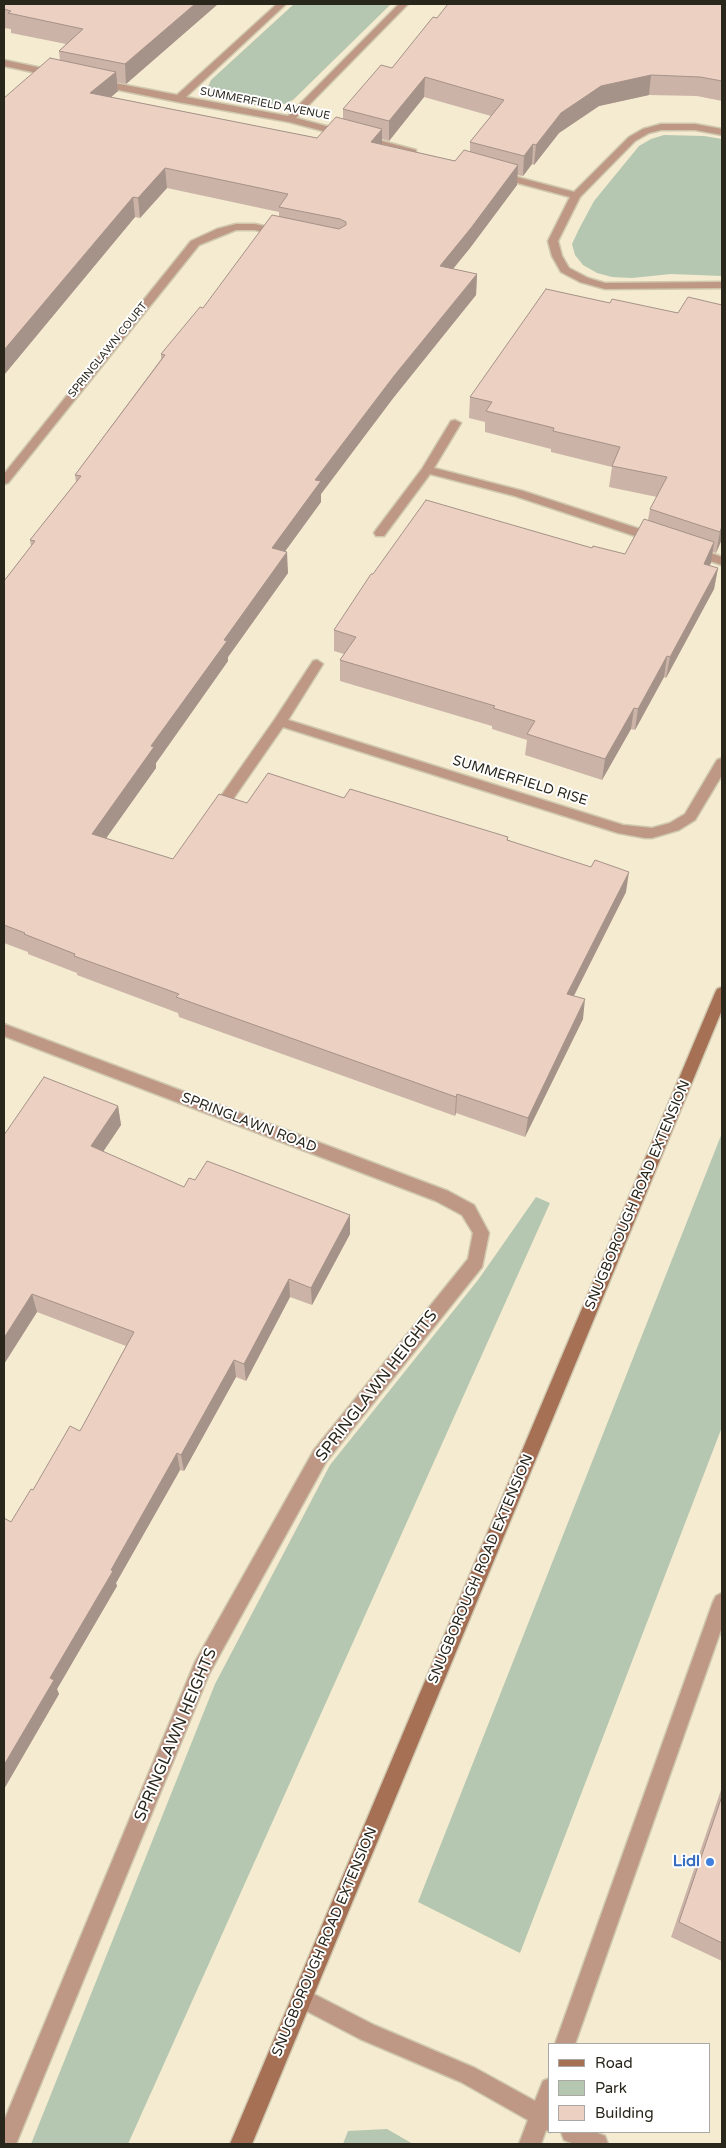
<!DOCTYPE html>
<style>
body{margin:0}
#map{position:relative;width:726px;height:2148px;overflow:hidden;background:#f4ebd0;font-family:"Varela Round",sans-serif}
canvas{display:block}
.frame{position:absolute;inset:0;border:5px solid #29261b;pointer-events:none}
.legend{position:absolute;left:548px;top:2043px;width:162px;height:90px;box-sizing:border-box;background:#fff;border:1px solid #a9a8a4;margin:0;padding:6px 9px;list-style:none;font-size:15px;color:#29261b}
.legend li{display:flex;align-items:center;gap:10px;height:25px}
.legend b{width:25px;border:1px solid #a9a8a4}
</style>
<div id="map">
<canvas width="726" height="2148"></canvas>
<div class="frame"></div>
<ul class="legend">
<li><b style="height:6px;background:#a67054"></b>Road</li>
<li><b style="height:14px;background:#b5c7b1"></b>Park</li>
<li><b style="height:14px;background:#ecd0c2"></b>Building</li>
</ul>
</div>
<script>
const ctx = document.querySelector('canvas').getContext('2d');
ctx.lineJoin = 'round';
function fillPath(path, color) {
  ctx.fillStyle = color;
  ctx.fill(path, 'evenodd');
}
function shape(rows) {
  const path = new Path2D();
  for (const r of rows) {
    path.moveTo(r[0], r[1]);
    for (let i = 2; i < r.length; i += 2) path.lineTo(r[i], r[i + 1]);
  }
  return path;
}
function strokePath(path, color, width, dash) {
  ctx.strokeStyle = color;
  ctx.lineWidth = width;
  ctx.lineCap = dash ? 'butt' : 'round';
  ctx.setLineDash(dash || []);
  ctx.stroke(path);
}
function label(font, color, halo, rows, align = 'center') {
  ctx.font = font + ' "Varela Round",sans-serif';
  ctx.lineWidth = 4;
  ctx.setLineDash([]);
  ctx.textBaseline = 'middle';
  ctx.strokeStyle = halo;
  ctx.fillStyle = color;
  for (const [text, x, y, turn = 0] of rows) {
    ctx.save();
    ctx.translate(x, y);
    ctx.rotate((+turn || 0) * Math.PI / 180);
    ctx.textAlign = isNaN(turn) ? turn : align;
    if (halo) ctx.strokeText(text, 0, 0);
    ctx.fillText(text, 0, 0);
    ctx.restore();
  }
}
fillPath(shape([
 [294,4,391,4,293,100,284,104,254,105,219,99,211,96,207,89,211,80],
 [664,135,704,136,722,139,722,276,671,274,632,278,612,277,597,273,583,265,575,255,572,244,579,229,594,201,639,146,651,139],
 [722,1133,722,1427,520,1953,418,1902],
 [536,1197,550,1203,128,2144,31,2144,215,1684,330,1465,478,1280],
 [387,2129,413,2144,343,2144,348,2131]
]), '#b5c7b1');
const lane = shape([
 [722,1593,722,1627,575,2044,555,2044,713,1602,716,1596,722,1593],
 [302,1988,374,2025,475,2068,535,2101,543,2081,550,2078,550,2132,546,2130,541,2144,519,2144,528,2120,461,2082,360,2039,295,2005,292,1998,295,1991,302,1988],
 [561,2132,595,2132,605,2136,608,2144,574,2144,564,2140,561,2132]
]);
const street = shape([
 [277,4,286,4,186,97,288,116,399,4,408,4,296,118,416,150,416,154,410,154,289,122,178,102,99,86,94,83,99,80,177,95,277,4],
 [4,60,56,71,60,74,56,77,4,66,4,60],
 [661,124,695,124,722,129,722,135,695,130,661,130,649,133,635,141,580,197,558,241,562,256,569,268,588,278,605,283,722,282,722,288,605,289,580,282,561,272,552,256,548,241,570,197,495,177,493,175,498,172,574,192,629,137,643,129,661,124],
 [236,224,255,224,286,231,287,233,282,236,255,230,236,230,199,245,8,483,4,484,4,474,191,241,217,229,236,224],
 [455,420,461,423,434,468,523,491,661,536,663,539,657,543,653,542,515,496,430,474,384,536,376,536,374,533,376,530,422,469,451,421,455,420],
 [693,547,722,557,722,565,689,554,687,551,693,547],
 [317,660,323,664,288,720,623,825,652,828,670,823,685,814,717,760,722,758,722,775,695,820,679,830,652,838,645,838,618,833,283,727,231,802,221,802,219,799,221,796,275,719,313,661,317,660],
 [4,1024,448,1191,474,1205,489,1233,482,1267,326,1462,209,1674,16,2144,4,2144,4,2121,195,1662,314,1450,468,1259,473,1233,462,1215,436,1201,4,1036,4,1024]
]);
const secondary = shape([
 [722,987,722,1010,252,2144,230,2144,715,993,717,989,722,987]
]);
strokePath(lane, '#cfc8af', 3);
strokePath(street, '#cfc8af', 3);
strokePath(secondary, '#cfc8af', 3);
fillPath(lane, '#be9885');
fillPath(street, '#be9885');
fillPath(secondary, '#a67054');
fillPath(shape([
 [4,4,218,4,126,84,117,82,118,91,111,97,317,138,343,119,343,109,392,68,437,18,722,4,722,101,697,96,649,95,599,106,559,133,534,165,532,164,523,176,517,175,517,185,470,248,453,269,477,274,476,295,394,397,321,494,321,502,285,551,288,573,228,657,228,661,156,763,156,768,106,838,173,859,247,803,344,798,508,837,508,840,626,892,574,996,583,1019,525,1137,456,1113,455,1116,179,1017,178,1013,77,975,77,973,28,954,28,952,4,943,4,581,31,546,30,540,76,482,75,475,161,359,161,354,203,308,279,217,279,212,167,188,140,218,135,217,4,375,4,98,60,60,59,51,66,44,11,33,11,29,4,28],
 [424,97,491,116,470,142,470,152,455,161,382,144,382,139,389,141],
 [610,303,678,313,722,539,716,553,713,552,709,566,718,568,714,589,666,678,664,677,635,730,631,729,602,780,525,755,527,740,492,729,492,726,340,681,340,660,344,654,334,651,334,630,373,574,592,548,625,554,648,520,650,509,657,497,609,487,612,467,551,452,551,449,485,432,485,422,469,418,470,397],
 [118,1106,121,1125,103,1152,184,1187,350,1234,312,1305,290,1297,246,1381,236,1377,184,1471,180,1470,116,1583,117,1586,57,1689,59,1694,4,1789,4,1518,11,1522,33,1490,80,1431,126,1346,37,1312,4,1364,4,1135],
 [722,1787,722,1961,671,1937]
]), '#cbb3a7');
fillPath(shape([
 [195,4,218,4,126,84,125,64],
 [116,72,118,91,93,113,90,93],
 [651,75,649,95,599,106,559,133,534,165,536,145,561,113,601,86],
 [425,77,424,97,389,141,389,121],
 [382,129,382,149,371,142],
 [533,144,532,164,523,176,524,156],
 [518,165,517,185,470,248,439,286,440,266],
 [165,168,167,188,140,218,138,198],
 [133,197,135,217,4,375,4,350],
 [477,274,476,295,394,397,321,494,321,502,273,568,272,548,315,480,394,376],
 [722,526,722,539,716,553,720,532],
 [714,542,711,563,700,585,704,564],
 [287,552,288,573,228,657,228,661,156,763,156,768,95,854,92,834,151,746,224,640],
 [718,568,714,589,666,678,670,657],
 [667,656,664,677,635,730,638,709],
 [634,708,631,729,602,780,605,759],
 [629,872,626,892,565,1013,567,994],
 [585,999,583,1019,525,1137,528,1118],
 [457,1094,456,1113,455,1116,456,1097],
 [118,1106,121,1125,94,1165,91,1146],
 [350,1215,350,1234,312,1305,311,1288],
 [289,1279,290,1297,246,1381,244,1364],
 [32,1294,37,1312,4,1364,4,1338],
 [234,1360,236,1377,184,1471,181,1455],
 [177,1453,180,1470,116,1583,117,1586,57,1689,59,1694,4,1789,4,1765,50,1678]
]), '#a59288');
const building = shape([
 [4,4,195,4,125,64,59,51,83,29,8,13,11,11,4,9,4,4],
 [448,4,722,4,722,81,700,77,651,75,601,86,561,113,536,145,533,144,524,156,470,142,504,100,425,77,389,121,343,109,381,65,392,68,433,17,437,18,448,4],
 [50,58,116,72,90,93,317,138,336,117,382,129,371,142,455,161,464,150,518,165,471,228,440,266,477,274,394,376,315,480,321,481,272,548,287,552,224,640,227,641,151,746,154,747,92,834,173,859,219,794,247,803,268,773,344,798,350,789,508,837,507,840,591,867,595,860,629,872,567,994,585,999,528,1118,457,1094,456,1097,176,997,179,994,74,956,75,954,24,934,25,933,4,925,4,581,35,541,30,540,81,476,75,475,165,355,161,354,200,307,203,308,272,215,339,229,346,225,346,222,340,219,279,207,288,194,165,168,138,198,133,197,4,350,4,98,50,58],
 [546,289,610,303,612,299,678,313,688,297,722,305,722,526,720,532,650,509,667,477,612,466,620,447,553,431,554,428,486,411,492,402,470,397,546,289],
 [426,500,592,548,593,546,625,554,644,519,714,542,704,564,718,568,670,657,667,656,638,709,634,708,605,759,527,734,535,721,493,708,495,706,340,660,356,637,334,630,371,574,373,574,426,500],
 [44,1077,118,1106,91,1146,184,1187,189,1178,195,1180,207,1161,350,1215,311,1288,289,1279,244,1364,234,1360,181,1455,177,1453,111,1570,113,1571,50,1678,54,1680,4,1765,4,1518,11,1522,31,1489,33,1490,70,1426,80,1431,134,1332,32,1294,4,1338,4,1135,44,1077],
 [722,1796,722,1943,679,1922,722,1796]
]);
fillPath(building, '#ecd0c2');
strokePath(building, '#a59288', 1);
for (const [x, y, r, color] of [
 [710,1862,5,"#3f7fe0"]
]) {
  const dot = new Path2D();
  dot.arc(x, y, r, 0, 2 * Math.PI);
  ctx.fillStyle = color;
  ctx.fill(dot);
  strokePath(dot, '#fff', 2);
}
label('11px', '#29261b', '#fff', [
 ["SUMMERFIELD AVENUE",265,104,11],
 ["SPRINGLAWN COURT",108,350,-51]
]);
label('14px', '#29261b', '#fff', [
 ["SUMMERFIELD RISE",520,781,17],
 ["SPRINGLAWN ROAD",249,1123,21],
 ["SNUGBOROUGH ROAD EXTENSION",638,1195,-67],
 ["SNUGBOROUGH ROAD EXTENSION",481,1569,-67],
 ["SNUGBOROUGH ROAD EXTENSION",325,1942,-67]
]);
label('16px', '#29261b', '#fff', [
 ["SPRINGLAWN HEIGHTS",377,1386,-52],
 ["SPRINGLAWN HEIGHTS",176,1735,-67]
]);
label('bold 16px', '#366cbe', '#fff', [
 ["Lidl",700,1862]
], 'right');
</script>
